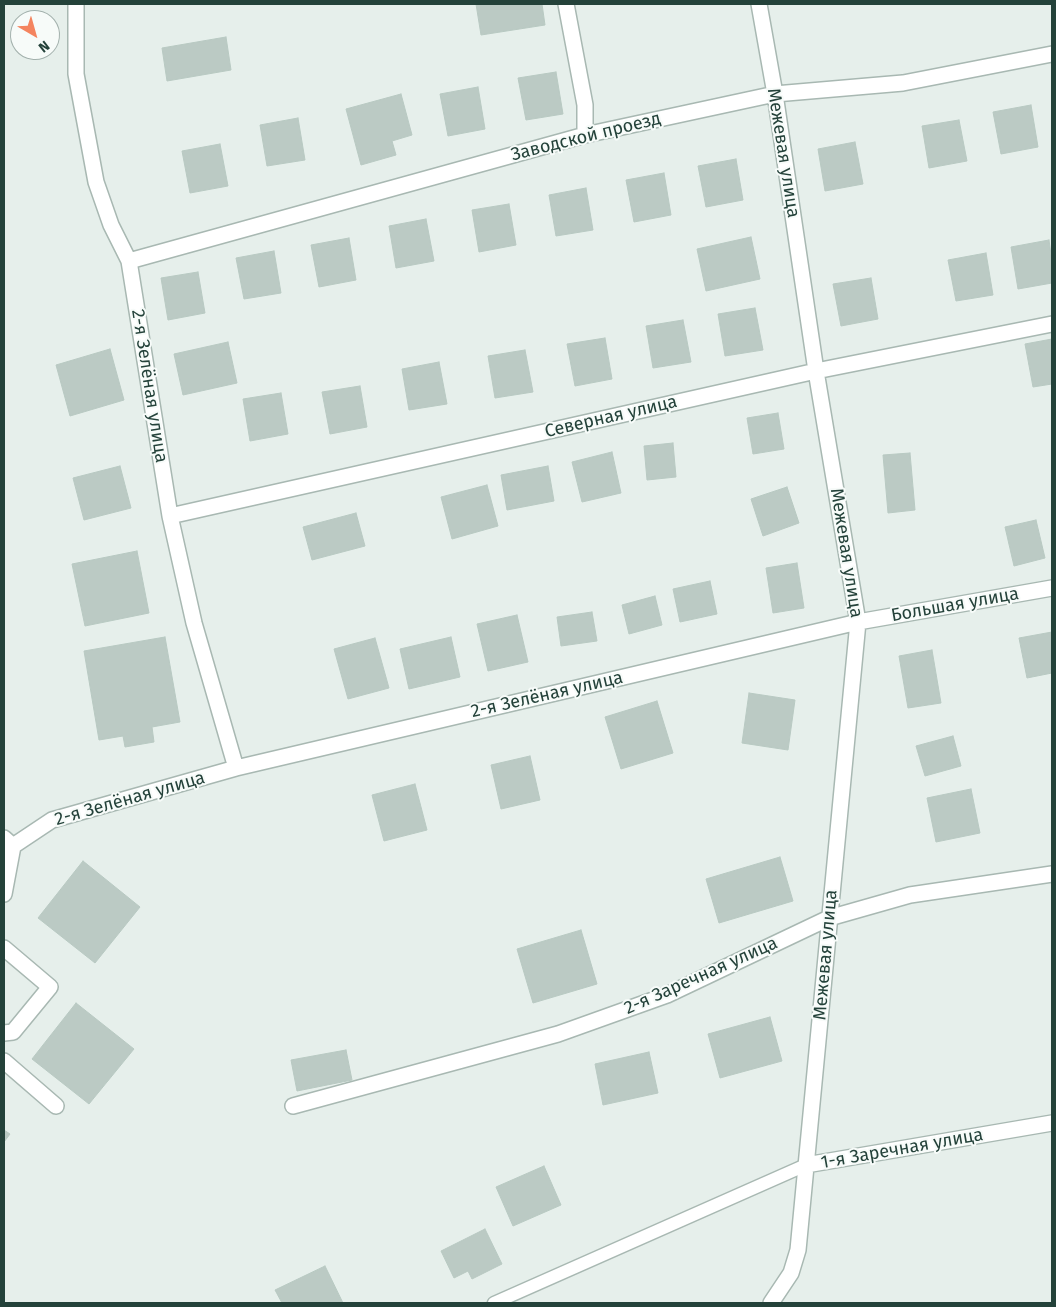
<!DOCTYPE html>
<meta charset="utf-8">
<style>
body{margin:0}
#map{position:relative;width:1056px;height:1307px;overflow:hidden;background:#e6efeb;font-family:"Fira Sans",sans-serif}
canvas{display:block}
.frame{position:absolute;inset:0;border:5px solid #24423a;pointer-events:none}
.north{position:absolute;left:10px;top:10px;width:50px;height:50px;box-sizing:border-box;background:#f7fbf9;border:1px solid #a3b1ad;border-radius:50%;rotate:142deg;font-size:14px;font-weight:700;line-height:20px;text-align:center;color:#24423a}
.north::after{content:'';display:block;margin:auto;width:18px;height:22px;background:#f4845f;clip-path:polygon(50% 0,100% 100%,50% 72%,0 100%)}
</style>
<div id="map">
<canvas width="1056" height="1307"></canvas>
<div class="frame"></div>
<div class="north">N</div>
</div>
<script>
const ctx = document.querySelector('canvas').getContext('2d');
ctx.lineJoin = 'round';
function fillPath(path, color) {
  ctx.fillStyle = color;
  ctx.fill(path, 'evenodd');
}
function shape(rows) {
  const path = new Path2D();
  for (const r of rows) {
    path.moveTo(r[0], r[1]);
    for (let i = 2; i < r.length; i += 2) path.lineTo(r[i], r[i + 1]);
  }
  return path;
}
function strokePath(path, color, width, dash) {
  ctx.strokeStyle = color;
  ctx.lineWidth = width;
  ctx.lineCap = dash ? 'butt' : 'round';
  ctx.setLineDash(dash || []);
  ctx.stroke(path);
}
function label(font, color, halo, rows, align = 'center') {
  ctx.font = font + ' "Fira Sans",sans-serif';
  ctx.lineWidth = 4;
  ctx.setLineDash([]);
  ctx.textBaseline = 'middle';
  ctx.strokeStyle = halo;
  ctx.fillStyle = color;
  for (const [text, x, y, turn = 0] of rows) {
    ctx.save();
    ctx.translate(x, y);
    ctx.rotate((+turn || 0) * Math.PI / 180);
    ctx.textAlign = isNaN(turn) ? turn : align;
    if (halo) ctx.strokeText(text, 0, 0);
    ctx.fillText(text, 0, 0);
    ctx.restore();
  }
}
const building = shape([
 [476,4,542,4,545,25,481,35,476,4],
 [226,37,231,70,167,81,162,48,226,37],
 [556,72,563,114,526,120,518,78,556,72],
 [478,87,485,129,448,136,440,94,478,87],
 [401,94,412,135,392,141,396,155,361,165,346,109,401,94],
 [1031,105,1038,147,1001,154,993,112,1031,105],
 [298,118,305,160,267,166,260,125,298,118],
 [959,120,967,161,929,168,922,126,959,120],
 [855,142,863,184,825,191,818,149,855,142],
 [220,144,228,186,190,193,182,151,220,144],
 [736,159,743,200,706,207,698,166,736,159],
 [664,173,671,215,634,222,626,180,664,173],
 [586,188,593,230,556,236,549,195,586,188],
 [509,204,516,245,479,252,472,210,509,204],
 [426,219,434,261,396,268,389,226,426,219],
 [751,237,760,279,706,291,697,249,751,237],
 [349,238,356,280,319,287,311,245,349,238],
 [1049,240,1052,262,1052,283,1018,289,1011,247,1049,240],
 [274,251,281,293,244,299,236,258,274,251],
 [986,253,993,295,956,301,948,260,986,253],
 [198,272,205,313,168,320,161,278,198,272],
 [871,278,878,319,841,326,833,284,871,278],
 [755,308,763,350,725,356,718,314,755,308],
 [683,320,691,362,653,368,646,326,683,320],
 [605,338,612,379,575,386,567,344,605,338],
 [1052,339,1052,384,1033,387,1025,344,1052,339],
 [228,342,237,383,183,395,174,354,228,342],
 [110,349,124,400,70,416,56,365,110,349],
 [525,350,533,392,495,398,488,356,525,350],
 [439,362,447,404,409,410,402,369,439,362],
 [360,386,367,427,330,434,322,392,360,386],
 [281,393,288,434,250,441,243,399,281,393],
 [778,413,784,449,753,454,747,418,778,413],
 [673,443,676,477,647,480,644,446,673,443],
 [612,452,621,493,582,502,572,462,612,452],
 [910,453,915,510,888,513,883,455,910,453],
 [120,466,131,508,84,520,73,478,120,466],
 [548,466,554,501,507,510,501,475,548,466],
 [487,485,498,526,452,539,441,497,487,485],
 [787,487,799,523,763,536,751,499,787,487],
 [356,513,365,546,312,560,303,527,356,513],
 [1036,520,1045,558,1014,566,1005,527,1036,520],
 [137,551,149,613,85,626,72,564,137,551],
 [797,563,804,608,773,613,766,568,797,563],
 [710,581,717,614,680,622,673,589,710,581],
 [655,596,662,625,629,634,622,605,655,596],
 [592,612,597,641,561,646,557,617,592,612],
 [517,615,528,662,488,671,477,624,517,615],
 [1052,632,1052,673,1027,678,1019,638,1052,632],
 [165,637,180,722,152,727,154,742,125,747,123,736,99,740,84,651,165,637],
 [451,637,460,677,409,689,400,649,451,637],
 [375,638,389,688,348,699,334,649,375,638],
 [932,650,941,703,908,708,899,656,932,650],
 [749,693,795,700,788,750,742,743,749,693],
 [657,701,673,753,621,769,605,717,657,701],
 [953,736,961,766,925,776,916,746,953,736],
 [530,756,540,800,501,809,491,765,530,756],
 [415,784,427,830,384,841,372,795,415,784],
 [971,789,980,833,936,842,927,798,971,789],
 [780,857,793,901,719,923,706,879,780,857],
 [83,861,140,907,95,963,38,918,83,861],
 [581,930,597,984,533,1003,517,949,581,930],
 [76,1003,134,1049,89,1104,32,1059,76,1003],
 [770,1017,782,1061,720,1078,708,1034,770,1017],
 [346,1050,352,1080,297,1091,291,1060,346,1050],
 [649,1052,658,1093,603,1105,595,1064,649,1052],
 [4,1130,10,1134,4,1142,4,1130],
 [544,1166,561,1205,513,1226,496,1187,544,1166],
 [485,1229,502,1264,472,1279,468,1271,454,1278,441,1251,485,1229],
 [325,1266,343,1303,282,1303,275,1290,325,1266]
]);
fillPath(building, '#bbcac4');
strokePath(building, '#b8c9c2', 1);
const service = shape([
 [494,1303,806,1165]
]);
const minor = shape([
 [76,4,76,74,96,182,111,225,129,261,170,516,194,623,236,768],
 [566,4,585,105,585,135],
 [759,4,775,94,816,371,858,622,798,1250,791,1273,771,1303],
 [129,261,585,135,775,94,903,83,1052,54],
 [170,516,816,371,1052,324],
 [4,838,13,846,52,820,236,768,858,622,1052,588],
 [4,894,13,846],
 [4,948,50,987,13,1032,4,1033],
 [4,1061,56,1106],
 [293,1106,558,1034,667,995,829,918,910,895,1052,874],
 [806,1165,1052,1123]
]);
strokePath(service, '#a8b8b2', 15);
strokePath(minor, '#a8b8b2', 18);
strokePath(service, '#fff', 12);
strokePath(minor, '#fff', 15);
label('18px', '#24423a', '#f7fbf9', [
 ["Заводской проезд",586,137,-14],
 ["Межевая улица",783,153,81],
 ["2-я Зелёная улица",149,386,81],
 ["Северная улица",611,417,-13],
 ["Межевая улица",846,553,81],
 ["Большая улица",955,605,-10],
 ["2-я Зелёная улица",547,695,-13],
 ["2-я Зелёная улица",130,799,-16],
 ["Межевая улица",826,955,-85],
 ["2-я Заречная улица",701,976,-24],
 ["1-я Заречная улица",902,1149,-10]
]);
</script>
